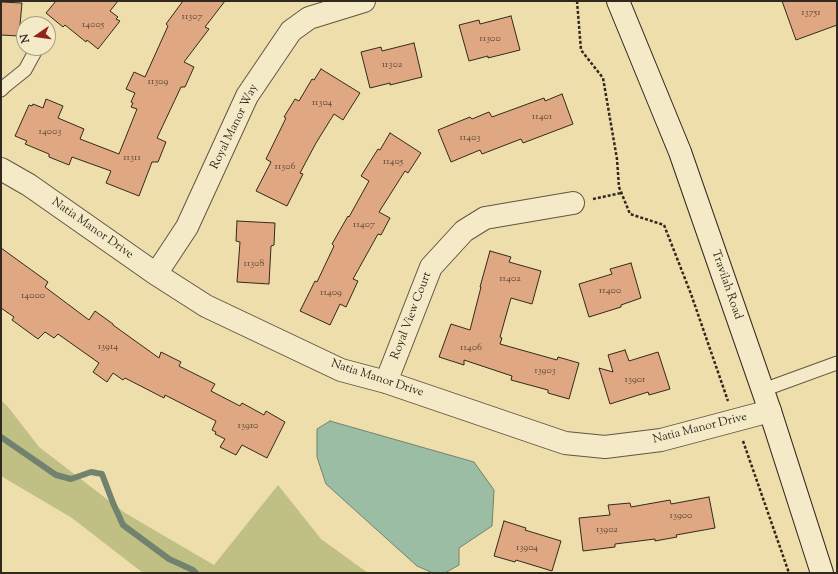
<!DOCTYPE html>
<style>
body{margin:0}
#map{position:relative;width:838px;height:574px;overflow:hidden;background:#eedeab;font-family:"Sorts Mill Goudy",serif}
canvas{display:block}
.frame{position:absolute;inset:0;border:2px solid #32291e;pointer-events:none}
.north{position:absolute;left:16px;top:16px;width:40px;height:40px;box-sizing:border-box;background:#f4eac8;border:1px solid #a69d84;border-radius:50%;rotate:257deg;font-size:11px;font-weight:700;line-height:16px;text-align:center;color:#32291e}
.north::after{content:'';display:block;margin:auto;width:14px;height:18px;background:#8f2418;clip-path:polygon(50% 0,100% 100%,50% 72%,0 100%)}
</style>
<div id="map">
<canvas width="838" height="574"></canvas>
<div class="frame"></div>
<div class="north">N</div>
</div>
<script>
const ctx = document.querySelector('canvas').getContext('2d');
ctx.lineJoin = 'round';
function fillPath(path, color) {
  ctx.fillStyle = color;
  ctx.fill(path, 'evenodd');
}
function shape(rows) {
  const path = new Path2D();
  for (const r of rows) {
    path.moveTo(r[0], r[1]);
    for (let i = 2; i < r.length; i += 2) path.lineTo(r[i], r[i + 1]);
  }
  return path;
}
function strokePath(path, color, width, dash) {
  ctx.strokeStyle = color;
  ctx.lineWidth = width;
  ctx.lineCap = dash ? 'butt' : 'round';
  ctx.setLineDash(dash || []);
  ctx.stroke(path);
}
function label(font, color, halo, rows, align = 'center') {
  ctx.font = font + ' "Sorts Mill Goudy",serif';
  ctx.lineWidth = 3.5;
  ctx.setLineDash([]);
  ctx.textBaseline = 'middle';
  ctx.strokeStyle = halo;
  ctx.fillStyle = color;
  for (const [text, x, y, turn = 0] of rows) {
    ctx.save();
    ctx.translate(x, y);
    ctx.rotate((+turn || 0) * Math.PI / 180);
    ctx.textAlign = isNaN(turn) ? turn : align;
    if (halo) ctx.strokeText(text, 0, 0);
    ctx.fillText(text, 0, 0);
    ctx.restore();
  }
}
fillPath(shape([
 [1,400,8,407,39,447,125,513,214,565,278,485,321,539,368,573,143,573,72,518,1,476]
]), '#c0bf84');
const water = shape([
 [330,421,474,462,494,490,492,526,459,548,459,565,445,573,433,573,417,566,326,484,317,457,317,429,330,421]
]);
fillPath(water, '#9bbda4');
strokePath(water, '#71826e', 1);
strokePath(shape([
 [1,437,56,475,71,479,91,472,102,474,113,503,123,525,169,559,193,570,196,573]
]), '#71826e', 6);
const building = shape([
 [56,1,118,1,110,11,118,17,116,19,120,21,98,49,87,40,86,42,65,25,63,27,46,13,56,1],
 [183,1,225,1,205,27,209,29,184,62,194,67,185,87,181,87,157,138,166,142,158,162,152,162,139,196,106,183,111,171,72,157,69,165,49,157,49,154,25,144,27,141,15,136,29,105,32,106,33,104,43,108,46,99,63,106,58,118,84,129,80,139,119,154,137,109,131,107,133,103,131,102,135,93,126,89,134,72,145,77,168,26,166,24,183,1],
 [782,1,837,1,837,25,796,40,782,1],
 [1,2,22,3,19,36,1,35,1,2],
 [511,16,520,50,488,58,488,56,469,61,459,25,479,20,480,24,511,16],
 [414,43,422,77,390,85,390,83,370,88,361,52,381,47,382,51,414,43],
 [321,69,360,93,343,120,334,114,316,143,300,173,303,174,287,206,256,191,271,162,266,159,286,118,284,117,295,99,299,101,312,79,314,80,321,69],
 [562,94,573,124,523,143,521,139,482,154,480,150,451,162,438,130,470,117,472,119,489,112,492,117,544,98,545,101,562,94],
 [390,133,421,153,408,173,405,171,379,212,390,218,381,235,378,234,353,279,358,281,346,307,340,304,330,325,300,311,315,281,317,282,334,246,332,244,348,216,349,217,369,181,361,176,378,149,380,150,390,133],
 [237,221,275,223,274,245,271,246,269,284,237,282,240,242,236,241,237,221],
 [1,248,48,282,45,287,89,320,95,311,113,324,113,325,159,358,161,352,181,362,179,366,215,384,211,391,240,406,242,403,264,415,266,411,285,422,267,458,242,445,236,455,220,447,225,439,215,434,216,432,212,430,216,421,165,395,164,398,125,378,123,380,113,373,107,382,93,372,99,363,58,334,54,338,45,332,38,339,12,320,14,317,1,308,1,248],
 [490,251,511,257,509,262,541,271,532,304,511,298,500,337,502,338,500,344,557,360,558,357,579,363,569,399,548,393,548,390,511,380,512,376,464,360,464,365,439,357,451,324,470,330,481,287,480,287,490,251],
 [631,263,641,298,621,305,621,307,589,317,579,284,612,274,610,269,631,263],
 [625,350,629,361,658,352,670,389,649,395,648,392,610,404,599,368,613,372,608,355,625,350],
 [709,497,715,528,676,535,677,537,655,541,655,539,615,544,615,547,583,551,579,518,610,515,608,505,630,503,631,507,670,500,671,504,709,497],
 [504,521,526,528,525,530,561,541,552,571,516,560,515,562,494,556,504,521]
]);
fillPath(building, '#dfa883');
strokePath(building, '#32291e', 1);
const service = shape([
 [1,90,5,86,25,70,37,48],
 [763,390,837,363]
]);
const minor = shape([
 [1,169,29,185,156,274,206,306,341,370,386,382,565,443,605,447,661,440,770,411],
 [156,274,187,227,247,96,291,31,309,18,364,1],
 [386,382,431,267,464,231,485,218,573,203]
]);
const secondary = shape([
 [618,1,680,152,770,411,822,573]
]);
strokePath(service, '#615641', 15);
strokePath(minor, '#615641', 24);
strokePath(secondary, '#32291e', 24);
strokePath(shape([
 [577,1,581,50,603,78,617,159,619,187,630,214,664,225,691,294,728,401],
 [593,199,621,193],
 [743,441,789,573]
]), '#32291e', 2.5, [3, 2]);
strokePath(service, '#f4eac8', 13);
strokePath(minor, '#f4eac8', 22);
strokePath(secondary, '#f4eac8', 22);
label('10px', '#5d4937', null, [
 ["13751",811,13],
 ["11307",192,17],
 ["14005",93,25],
 ["11300",490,39],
 ["11302",392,65],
 ["11309",158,82],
 ["11304",322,103],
 ["11401",542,117],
 ["14003",50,132],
 ["11403",470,138],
 ["11311",132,158],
 ["11405",393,162],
 ["11306",285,167],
 ["11407",364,225],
 ["11308",254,264],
 ["11402",510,279],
 ["11400",610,291],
 ["11409",331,293],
 ["14000",33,296],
 ["13914",108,347],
 ["11406",471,348],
 ["13903",545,371],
 ["13901",635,380],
 ["13910",248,426],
 ["13900",681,516],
 ["13902",607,530],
 ["13904",527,548]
]);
label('12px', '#32291e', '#f4eac8', [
 ["Royal Manor Way",235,127,-64],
 ["Natia Manor Drive",92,229,35],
 ["Travilah Road",726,285,71],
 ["Royal View Court",412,316,-69],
 ["Natia Manor Drive",377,379,18],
 ["Natia Manor Drive",700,429,-14]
]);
</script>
